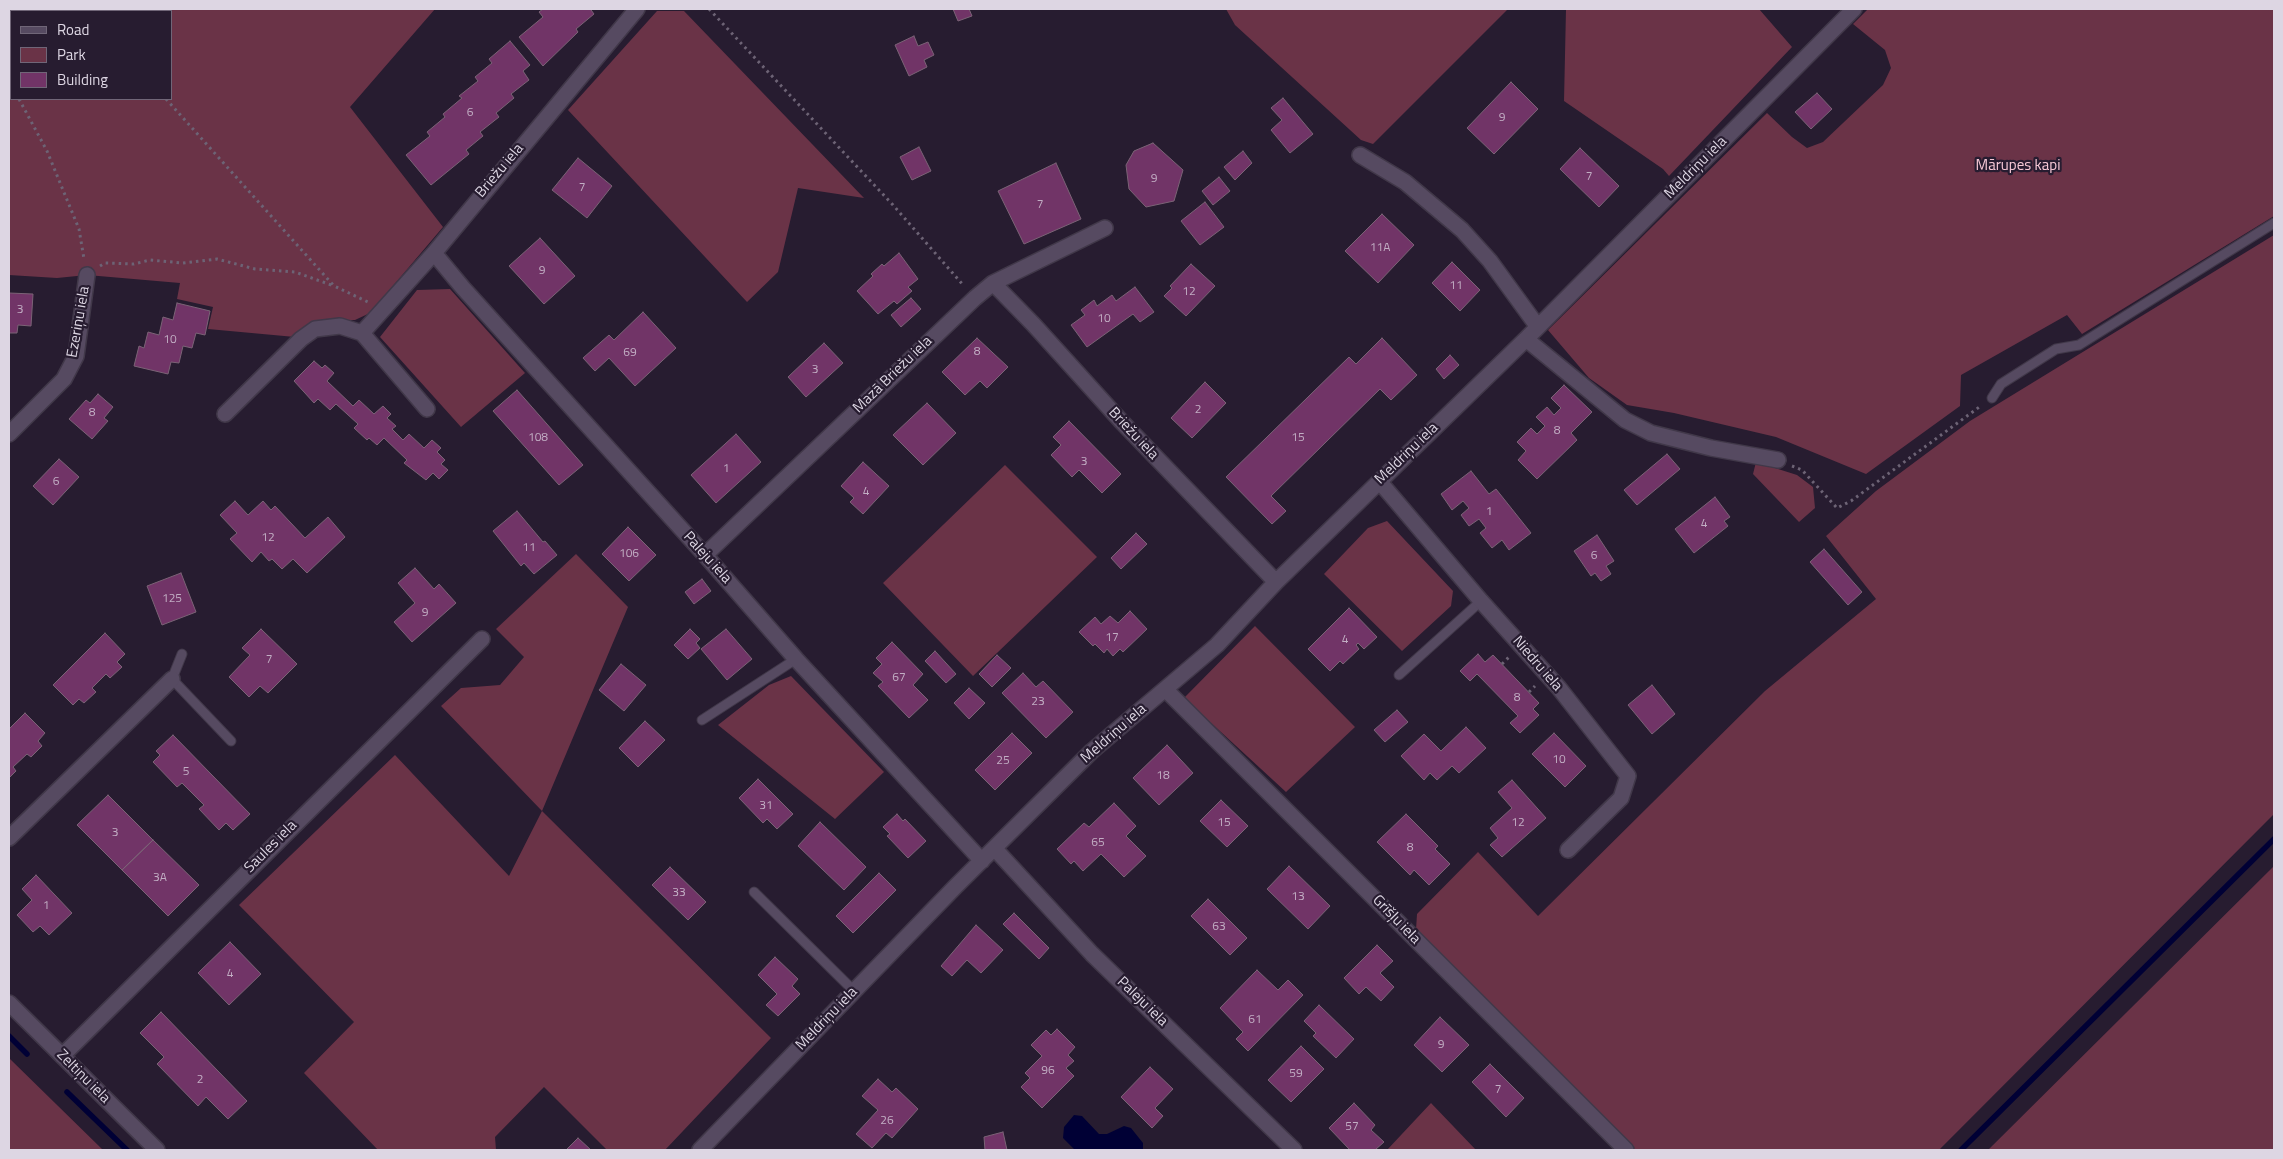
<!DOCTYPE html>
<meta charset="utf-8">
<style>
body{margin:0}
#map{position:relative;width:2283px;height:1159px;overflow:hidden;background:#271c30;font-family:"Titillium Web",sans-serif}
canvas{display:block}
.frame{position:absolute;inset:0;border:10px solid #ddd6e3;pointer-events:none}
.legend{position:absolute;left:10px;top:10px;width:162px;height:90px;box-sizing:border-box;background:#271c30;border:1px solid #706678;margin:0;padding:6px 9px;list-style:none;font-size:15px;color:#ddd6e3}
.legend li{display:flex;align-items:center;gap:10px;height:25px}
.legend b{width:25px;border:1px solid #706678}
</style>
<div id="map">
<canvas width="2283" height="1159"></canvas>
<div class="frame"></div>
<ul class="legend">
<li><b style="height:6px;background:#564a61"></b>Road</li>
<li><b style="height:14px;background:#6a3347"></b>Park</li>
<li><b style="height:14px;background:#713467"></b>Building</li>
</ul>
</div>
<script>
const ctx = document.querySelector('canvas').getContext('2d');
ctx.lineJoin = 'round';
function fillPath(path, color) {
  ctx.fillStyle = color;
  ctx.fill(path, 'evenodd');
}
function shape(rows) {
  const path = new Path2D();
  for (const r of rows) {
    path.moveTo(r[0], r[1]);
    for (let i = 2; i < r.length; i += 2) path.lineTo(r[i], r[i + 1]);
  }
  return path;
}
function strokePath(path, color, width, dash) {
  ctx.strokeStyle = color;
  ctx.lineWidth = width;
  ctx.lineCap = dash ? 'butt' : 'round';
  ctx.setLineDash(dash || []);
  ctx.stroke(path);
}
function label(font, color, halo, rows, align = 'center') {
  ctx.font = font + ' "Titillium Web",sans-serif';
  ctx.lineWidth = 4.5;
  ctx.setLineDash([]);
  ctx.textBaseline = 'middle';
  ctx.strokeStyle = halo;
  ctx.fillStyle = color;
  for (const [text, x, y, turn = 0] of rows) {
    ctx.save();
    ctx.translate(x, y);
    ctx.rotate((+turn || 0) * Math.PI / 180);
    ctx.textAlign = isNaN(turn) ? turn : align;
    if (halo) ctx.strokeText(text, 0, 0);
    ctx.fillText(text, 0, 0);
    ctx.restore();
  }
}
fillPath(shape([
 [9,9,435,9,350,107,443,227,370,313,355,320,319,321,295,337,208,329,213,307,177,299,180,283,87,275,57,278,9,275],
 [11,11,171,11,171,99,11,99],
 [1226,9,1508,9,1373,144,1361,140,1235,25],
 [1566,9,1759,9,1792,47,1669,176,1663,169,1564,101],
 [1868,9,2274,9,2274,216,2082,334,2067,315,1961,375,1960,406,1866,474,1776,437,1674,413,1627,405,1589,378,1548,330,1767,113,1792,137,1807,148,1823,142,1883,85,1891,68,1885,50,1853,24],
 [657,11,684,11,864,198,798,188,778,272,747,302,568,110],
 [2274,235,2274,814,1939,1150,1634,1150,1531,1049,1416,930,1417,914,1478,852,1538,916,1765,691,1876,599,1826,536,1876,491,1970,421],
 [450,289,525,373,461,427,380,337,417,290],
 [1756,462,1797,475,1813,487,1815,508,1799,522,1753,474],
 [1005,465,1097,557,973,676,883,583],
 [1387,521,1453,591,1451,606,1402,651,1324,574,1368,528],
 [576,554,628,607,542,811,771,1038,665,1150,607,1150,544,1087,495,1137,496,1150,378,1150,304,1073,354,1022,239,905,395,755,509,876,542,811,441,706,461,688,500,685,524,657,496,629],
 [1255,626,1355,727,1286,792,1184,698],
 [791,676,884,772,835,819,718,725,769,685],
 [2274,866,2274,1150,1988,1150],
 [9,1058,103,1150,9,1150],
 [1431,1103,1476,1150,1387,1150]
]), '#6a3347');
fillPath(shape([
 [1074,1115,1082,1116,1099,1134,1107,1134,1124,1126,1131,1128,1143,1143,1143,1150,1075,1150,1063,1138,1064,1127]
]), '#000035');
strokePath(shape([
 [9,1036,27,1054],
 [67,1092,127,1150],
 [1961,1150,2274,839]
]), '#000035', 5.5);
const building = shape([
 [543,9,593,9,591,10,594,14,576,29,578,32,543,66,519,37,543,17,539,12,543,9],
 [953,9,969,9,972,16,958,21,953,9],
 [914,36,918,46,928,42,934,55,924,60,927,67,909,76,895,45,914,36],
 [510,41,530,65,523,71,529,80,511,94,514,98,496,113,499,117,480,132,483,136,466,150,469,154,431,185,406,155,430,136,427,132,445,117,443,114,462,98,459,96,478,81,475,77,492,63,489,59,510,41],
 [1511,82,1538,109,1494,154,1467,128,1511,82],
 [1817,93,1832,109,1811,129,1795,112,1817,93],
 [1283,98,1313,134,1290,153,1271,130,1282,120,1271,108,1283,98],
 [1153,143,1183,170,1174,201,1146,207,1129,189,1126,165,1134,151,1153,143],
 [919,147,931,171,912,180,900,157,919,147],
 [1580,148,1619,186,1599,207,1560,169,1580,148],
 [1243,151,1252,163,1235,180,1224,167,1243,151],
 [578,158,612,186,587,218,552,190,578,158],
 [1056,163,1081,219,1024,244,998,191,1056,163],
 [1219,177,1230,191,1213,205,1202,191,1219,177],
 [1205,202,1224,227,1200,245,1181,221,1205,202],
 [1382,214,1414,245,1378,283,1345,251,1382,214],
 [540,238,575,276,544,304,509,266,540,238],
 [899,253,918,279,908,287,912,291,897,304,894,301,878,314,857,291,873,276,871,274,882,264,884,266,899,253],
 [1452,262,1480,290,1460,311,1432,283,1452,262],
 [1191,264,1215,286,1186,316,1164,296,1172,288,1170,286,1191,264],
 [1135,287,1154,312,1140,322,1133,314,1087,347,1071,325,1085,315,1081,310,1094,300,1097,306,1112,295,1116,301,1135,287],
 [9,293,33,294,31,326,18,325,17,333,9,333,9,293],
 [911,298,921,309,901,327,891,315,911,298],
 [177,303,210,311,205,335,196,333,192,348,183,346,179,363,171,362,168,374,134,366,139,346,144,348,148,332,159,335,163,317,173,320,177,303],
 [643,312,676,348,635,386,609,358,595,371,583,358,609,335,614,340,643,312],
 [977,338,1008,367,987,388,980,381,965,395,942,372,977,338],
 [1382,338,1417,375,1391,400,1380,389,1271,496,1286,511,1272,524,1226,477,1349,357,1356,364,1382,338],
 [824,343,843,363,806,397,788,377,824,343],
 [1450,355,1459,365,1444,379,1436,369,1450,355],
 [314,361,322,368,325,365,334,373,327,381,353,406,359,400,374,414,383,406,391,414,387,418,396,426,392,429,403,440,409,434,424,448,432,440,441,448,437,452,445,460,441,464,448,470,439,479,433,473,426,480,404,463,407,460,384,438,377,445,369,438,367,440,354,428,358,424,336,404,330,410,318,399,314,403,294,381,314,361],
 [1205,382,1226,403,1192,438,1171,418,1205,382],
 [1564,385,1592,412,1571,433,1577,440,1537,479,1518,460,1526,451,1517,442,1531,428,1537,434,1545,426,1536,417,1547,407,1554,415,1561,408,1551,398,1564,385],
 [517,390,583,465,559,485,493,411,517,390],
 [98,394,113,407,104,418,108,421,92,439,69,419,86,400,90,403,98,394],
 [927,403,956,433,923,465,893,435,927,403],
 [1069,421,1121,474,1102,493,1079,470,1072,477,1051,455,1061,445,1053,437,1069,421],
 [736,434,761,462,716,503,691,475,736,434],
 [1667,454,1680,469,1637,505,1624,490,1667,454],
 [59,459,79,477,53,505,33,486,59,459],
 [863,462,889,486,863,514,850,502,854,498,841,486,863,462],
 [1471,471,1489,494,1496,489,1531,533,1509,550,1502,540,1492,548,1480,533,1486,528,1479,519,1469,526,1461,515,1469,508,1463,501,1452,510,1441,494,1471,471],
 [1715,497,1730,517,1724,521,1728,526,1694,553,1675,529,1715,497],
 [235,501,248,515,263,501,271,510,275,506,305,538,328,517,345,537,307,573,293,559,282,569,272,559,269,561,261,552,252,562,230,539,237,533,220,515,235,501],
 [517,511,543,542,545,541,557,555,534,574,524,563,521,566,493,531,517,511],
 [628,527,656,555,629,581,602,554,628,527],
 [1136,533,1147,544,1121,569,1111,558,1136,533],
 [1597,535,1614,561,1606,566,1611,574,1601,581,1595,573,1591,576,1574,551,1597,535],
 [1824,549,1862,592,1848,605,1810,562,1824,549],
 [415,568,434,589,439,584,456,603,412,642,394,622,415,603,398,583,415,568],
 [181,573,196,612,162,625,147,586,181,573],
 [702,579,711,591,694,604,685,592,702,579],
 [1349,608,1377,637,1364,649,1358,643,1356,645,1359,649,1343,664,1340,661,1330,671,1308,649,1349,608],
 [1130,611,1147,629,1123,652,1120,649,1113,656,1107,649,1104,653,1095,644,1093,646,1079,632,1095,617,1101,624,1110,616,1118,623,1130,611],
 [261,629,297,664,268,693,260,686,249,697,229,677,250,655,242,648,261,629],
 [690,629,700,639,696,643,700,648,688,659,674,645,690,629],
 [726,629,752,659,727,680,701,649,726,629],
 [105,633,125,654,117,662,122,667,110,678,106,674,92,688,96,692,84,703,79,699,73,705,53,685,105,633],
 [892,642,923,674,913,685,928,700,909,718,878,686,883,682,873,673,882,664,876,658,892,642],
 [935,651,956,674,946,683,925,661,935,651],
 [1478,654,1485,662,1493,655,1539,703,1533,709,1539,715,1520,733,1510,723,1518,716,1477,674,1470,681,1460,671,1478,654],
 [997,655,1011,668,992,687,979,674,997,655],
 [621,664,646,685,624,711,599,690,621,664],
 [1023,673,1036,687,1043,681,1073,712,1046,738,1002,693,1023,673],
 [1652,685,1675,714,1652,734,1628,705,1652,685],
 [969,688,985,703,969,719,954,703,969,688],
 [1397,710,1408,722,1385,742,1374,730,1397,710],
 [25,713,45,733,38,741,42,746,31,757,27,754,13,767,16,771,9,778,9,729,25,713],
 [645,721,665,740,638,767,619,748,645,721],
 [1466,727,1486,748,1459,773,1452,766,1437,780,1430,773,1424,780,1401,756,1424,734,1441,751,1466,727],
 [1012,733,1032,753,995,790,975,770,1012,733],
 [1554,733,1586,766,1565,787,1532,754,1554,733],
 [173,735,250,814,233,830,226,823,219,830,199,809,204,805,182,783,177,787,153,762,160,755,156,751,173,735],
 [1167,745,1193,773,1159,805,1133,778,1167,745],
 [758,779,793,814,777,829,767,819,763,823,739,798,758,779],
 [1512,780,1546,818,1502,857,1490,845,1498,838,1490,828,1512,808,1498,792,1512,780],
 [108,795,153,840,122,870,77,825,108,795],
 [1221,800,1248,826,1227,847,1200,821,1221,800],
 [1114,803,1136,826,1126,836,1146,856,1124,877,1101,854,1083,871,1074,861,1071,864,1057,849,1084,823,1089,827,1114,803],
 [897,814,903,821,905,819,926,841,908,858,887,836,890,834,883,827,897,814],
 [1406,814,1438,846,1435,849,1450,864,1429,885,1414,870,1410,875,1377,842,1406,814],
 [820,822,866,867,844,890,798,846,820,822],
 [153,840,199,885,168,916,122,870,153,840],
 [1289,866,1330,906,1308,929,1267,889,1289,866],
 [670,867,706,902,688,920,652,885,670,867],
 [879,873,896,890,853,933,836,916,879,873],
 [36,875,72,913,49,935,40,926,33,932,17,915,32,900,22,889,36,875],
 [1208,899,1247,938,1230,955,1191,916,1208,899],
 [1014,913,1049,948,1039,959,1003,924,1014,913],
 [976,925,1003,950,981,973,967,960,952,976,941,966,976,925],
 [230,942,261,974,229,1005,198,973,230,942],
 [1377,945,1393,961,1380,973,1394,987,1381,1001,1366,987,1359,994,1344,978,1377,945],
 [775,957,798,979,792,986,800,994,778,1016,766,1005,777,994,758,975,775,957],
 [1257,970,1278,990,1288,980,1303,995,1248,1051,1236,1039,1243,1032,1220,1008,1257,970],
 [1319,1005,1354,1039,1336,1058,1313,1036,1316,1033,1304,1021,1319,1005],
 [161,1012,247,1101,228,1119,206,1097,198,1106,157,1064,164,1057,140,1033,161,1012],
 [1440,1017,1469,1045,1442,1072,1414,1045,1440,1017],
 [1057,1029,1075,1047,1068,1055,1074,1061,1066,1068,1074,1076,1042,1108,1021,1087,1030,1078,1025,1073,1042,1056,1031,1045,1046,1030,1051,1035,1057,1029],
 [1301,1046,1324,1069,1291,1102,1268,1080,1301,1046],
 [1490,1064,1524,1098,1506,1117,1472,1082,1490,1064],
 [1150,1067,1173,1089,1155,1108,1163,1116,1152,1128,1121,1097,1150,1067],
 [878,1079,892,1092,896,1088,918,1109,892,1138,886,1133,872,1148,856,1134,878,1110,862,1096,878,1079],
 [1354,1103,1375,1125,1371,1130,1384,1142,1375,1150,1350,1150,1329,1128,1354,1103],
 [1003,1132,1007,1150,985,1150,984,1137,1003,1132],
 [578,1138,591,1150,566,1150,578,1138]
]);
fillPath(building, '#713467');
strokePath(building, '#7b6376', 1);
const lane = shape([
 [1992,398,2001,384,2056,349,2079,345,2274,223],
 [182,654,172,679,231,741],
 [1399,675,1481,601],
 [702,720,796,659],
 [754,892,854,991]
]);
const street = shape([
 [1360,155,1405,182,1462,230,1490,261,1538,327],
 [434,253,463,288,705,555,796,659,982,861],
 [993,283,1034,325,1120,420,1276,582],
 [362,333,427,409],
 [1526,339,1625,420,1651,433,1711,448,1778,460],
 [225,414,301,339,315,329,340,326,362,333,434,253,637,9],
 [9,434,64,379,76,356,87,275],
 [1379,481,1481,601,1559,688,1628,776,1621,798,1568,850],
 [705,555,975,298,993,283,1105,228],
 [1166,690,1626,1150],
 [9,838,172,679],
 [995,849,1092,954,1294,1150],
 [9,1003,157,1150],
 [62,1056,482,639],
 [700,1150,955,887,1092,751,1217,645,1276,582,1526,339,1854,9]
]);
strokePath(lane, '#413849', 11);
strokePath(street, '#413849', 18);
strokePath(shape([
 [85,9,87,11],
 [709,9,893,205,964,286],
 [9,79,11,84],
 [19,99,47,151,79,229,84,259],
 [166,99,334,286,368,302],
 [100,266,105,263,134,264,150,260,183,263,217,259,255,269,295,272,334,286],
 [1792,466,1802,470,1837,508,1851,501,1982,405],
 [1502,664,1510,656],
 [1529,692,1535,686]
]), '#6d6375', 3, [2.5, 4]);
strokePath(lane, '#564a61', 9);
strokePath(street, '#564a61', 15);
label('12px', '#c2aec4', null, [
 ["6",470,113],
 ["9",1502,118],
 ["7",1589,177],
 ["9",1154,179],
 ["7",582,188],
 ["7",1040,205],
 ["11A",1380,248],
 ["9",542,271],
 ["11",1456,286],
 ["12",1189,292],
 ["3",20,310],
 ["10",1104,319],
 ["10",170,340],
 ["8",977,352],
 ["69",630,353],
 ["3",815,370],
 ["2",1198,410],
 ["8",92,413],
 ["8",1557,431],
 ["108",538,438],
 ["15",1298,438],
 ["3",1084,462],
 ["1",726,469],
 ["6",56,482],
 ["4",866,492],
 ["1",1489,512],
 ["4",1704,524],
 ["12",268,538],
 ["11",529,548],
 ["106",629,554],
 ["6",1594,556],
 ["125",172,599],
 ["9",425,613],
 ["17",1112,638],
 ["4",1345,640],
 ["7",269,660],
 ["67",899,678],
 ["8",1517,698],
 ["23",1038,702],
 ["10",1559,760],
 ["25",1003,761],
 ["5",186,772],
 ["18",1163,776],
 ["31",766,806],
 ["15",1224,823],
 ["12",1518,823],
 ["3",115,833],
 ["65",1098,843],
 ["8",1410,848],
 ["3A",160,878],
 ["33",679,893],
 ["13",1298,897],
 ["1",46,906],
 ["63",1219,927],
 ["4",230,974],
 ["61",1255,1020],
 ["9",1441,1045],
 ["96",1048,1071],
 ["59",1296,1074],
 ["2",200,1080],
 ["7",1498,1090],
 ["26",887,1121],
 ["57",1352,1127]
]);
label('15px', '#f6c7d5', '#271c30', [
 ["Mārupes kapi",2018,166]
]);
label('15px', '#ddd6e3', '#271c30', [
 ["Meldriņu iela",1696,168,-45],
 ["Briežu iela",500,171,-50],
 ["Ezeriņu iela",79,322,-80],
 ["Mazā Briežu iela",893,375,-44],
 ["Briežu iela",1133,434,47],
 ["Meldriņu iela",1407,454,-44],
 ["Paleju iela",707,558,48],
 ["Niedru iela",1537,664,49],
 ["Meldriņu iela",1114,734,-41],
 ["Saules iela",271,847,-45],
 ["Grīšļu iela",1396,920,46],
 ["Paleju iela",1142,1002,44],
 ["Meldriņu iela",827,1019,-46],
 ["Zeltiņu iela",83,1077,45]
]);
</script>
